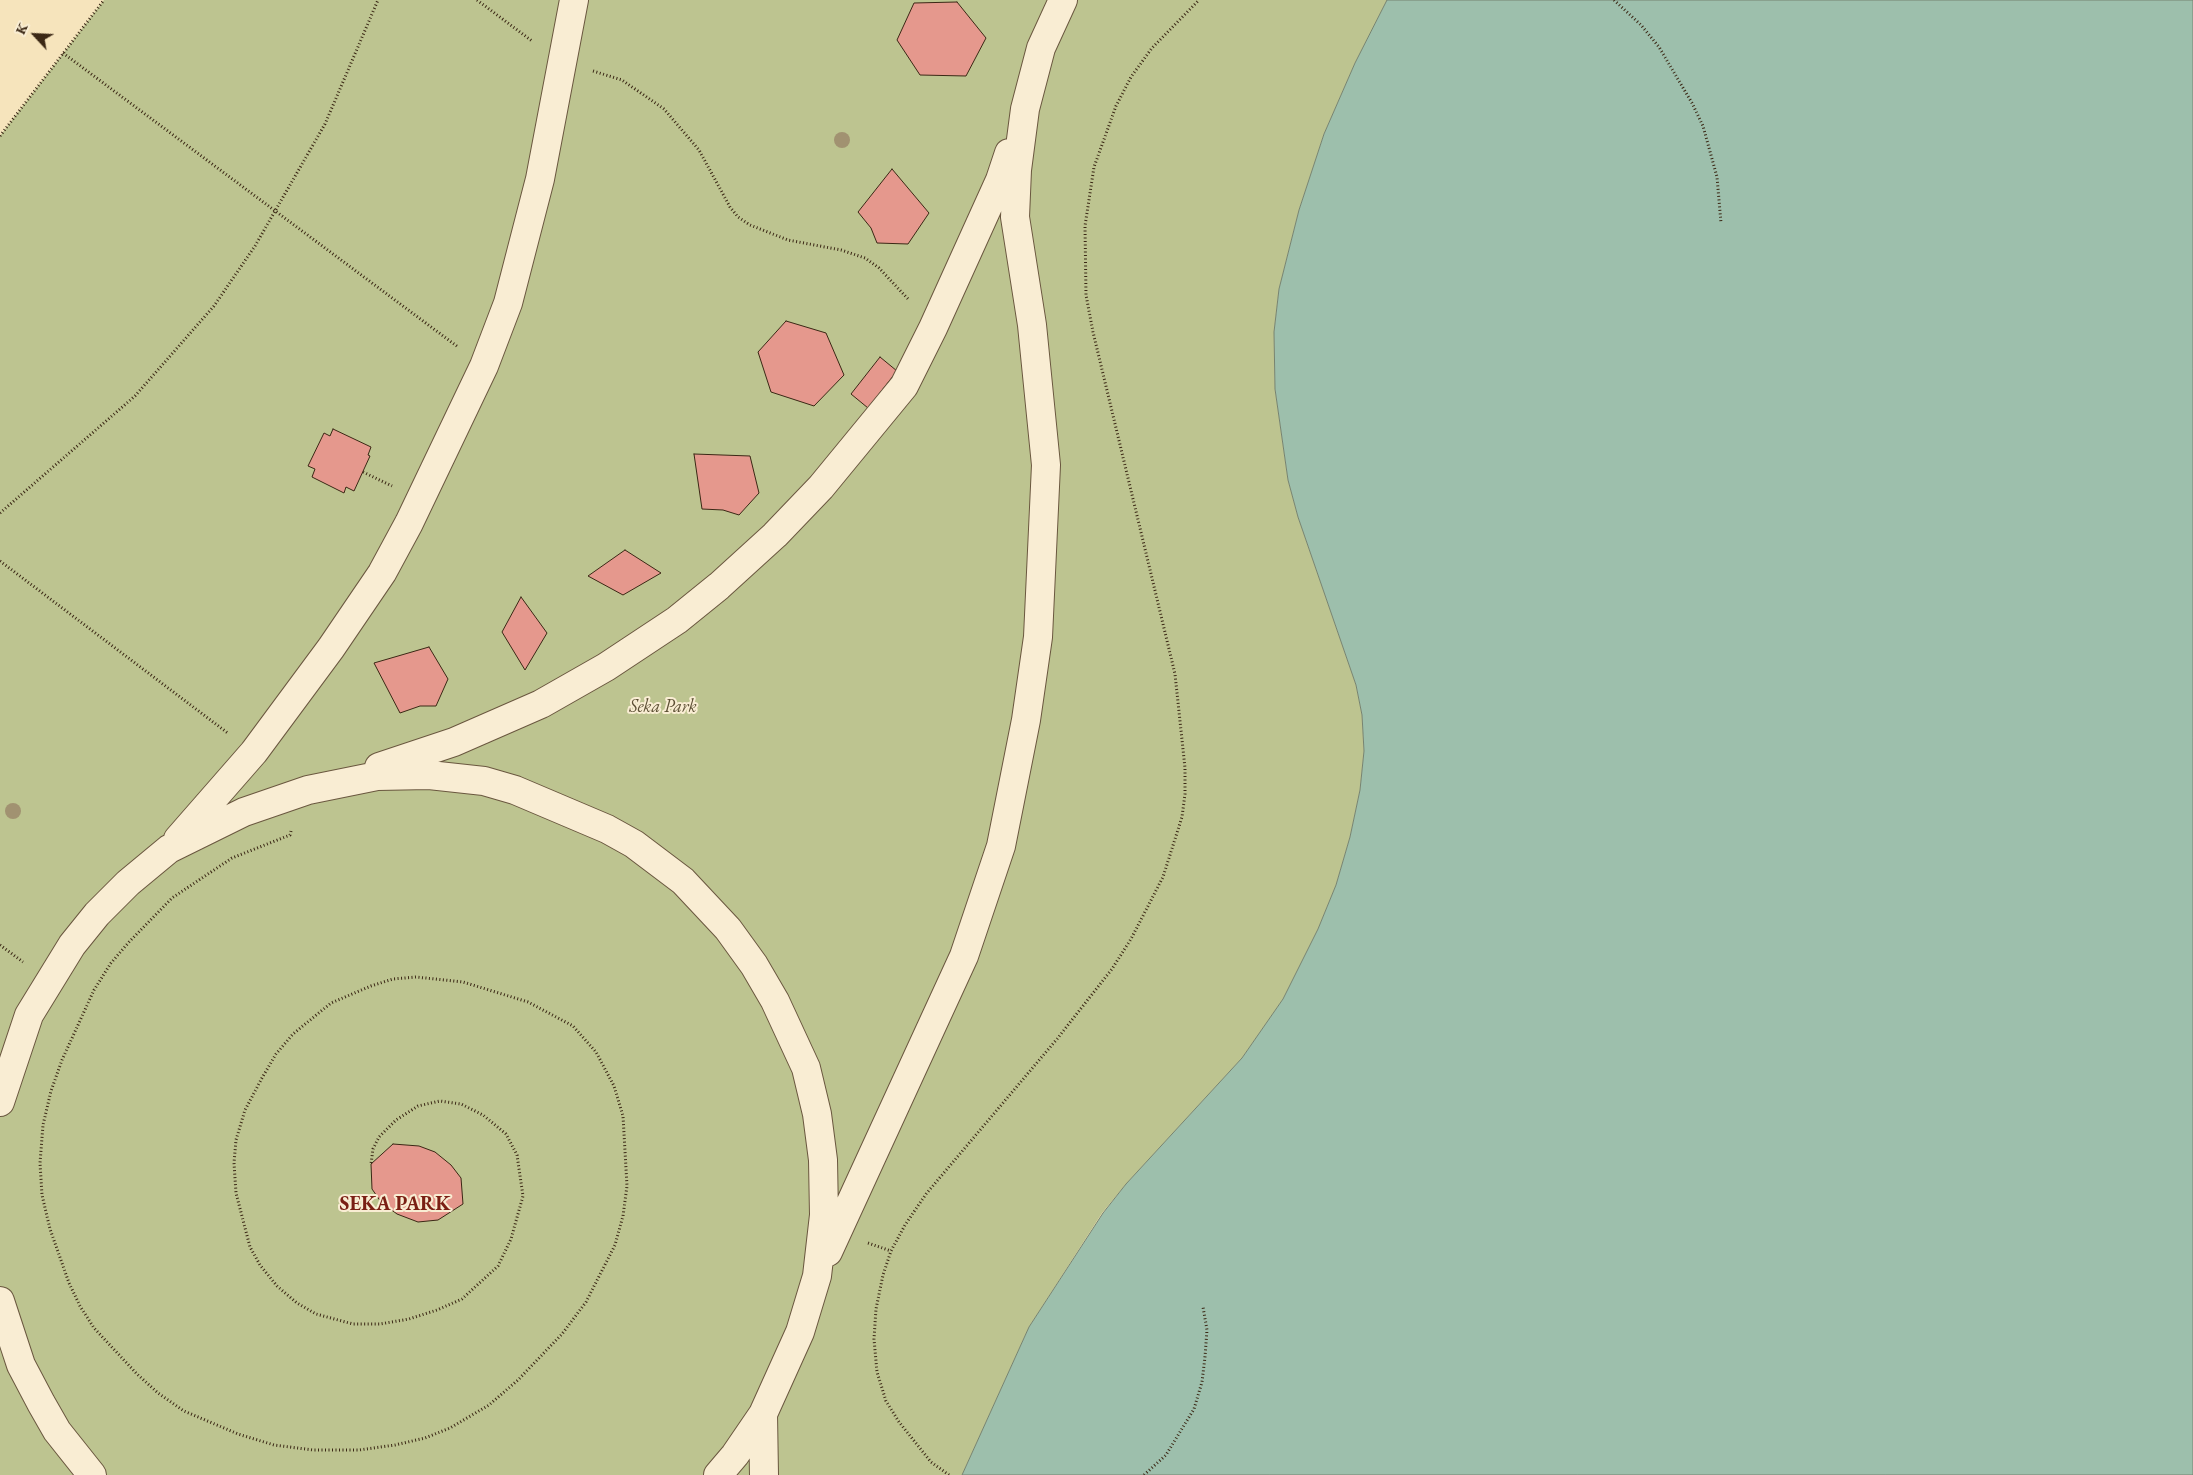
<!DOCTYPE html>
<style>
body{margin:0}
#map{position:relative;width:2193px;height:1475px;overflow:hidden;background:#f6e4bc;font-family:"EB Garamond",serif}
canvas{display:block}
.north{position:absolute;left:10px;top:10px;width:50px;height:50px;-webkit-text-stroke:4px #f9edd3;paint-order:stroke;rotate:295deg;font-size:14px;font-weight:700;line-height:20px;text-align:center;color:#3b2815}
.north::after{content:'';display:block;margin:auto;width:18px;height:22px;background:#3b2815;clip-path:polygon(50% 0,100% 100%,50% 72%,0 100%)}
</style>
<div id="map">
<canvas width="2193" height="1475"></canvas>
<div class="north">K</div>
</div>
<script>
const ctx = document.querySelector('canvas').getContext('2d');
ctx.lineJoin = 'round';
function fillPath(path, color) {
  ctx.fillStyle = color;
  ctx.fill(path, 'evenodd');
}
function shape(rows) {
  const path = new Path2D();
  for (const r of rows) {
    path.moveTo(r[0], r[1]);
    for (let i = 2; i < r.length; i += 2) path.lineTo(r[i], r[i + 1]);
  }
  return path;
}
function strokePath(path, color, width, dash) {
  ctx.strokeStyle = color;
  ctx.lineWidth = width;
  ctx.lineCap = dash ? 'butt' : 'round';
  ctx.setLineDash(dash || []);
  ctx.stroke(path);
}
function label(font, color, halo, rows, align = 'center') {
  ctx.font = font + ' "EB Garamond",serif';
  ctx.lineWidth = 4;
  ctx.setLineDash([]);
  ctx.textBaseline = 'middle';
  ctx.strokeStyle = halo;
  ctx.fillStyle = color;
  for (const [text, x, y, turn = 0] of rows) {
    ctx.save();
    ctx.translate(x, y);
    ctx.rotate((+turn || 0) * Math.PI / 180);
    ctx.textAlign = isNaN(turn) ? turn : align;
    if (halo) ctx.strokeText(text, 0, 0);
    ctx.fillText(text, 0, 0);
    ctx.restore();
  }
}
fillPath(shape([
 [104,0,1387,0,1355,63,1324,134,1299,210,1279,289,1274,332,1275,389,1288,480,1298,517,1356,685,1362,715,1364,751,1360,790,1350,837,1336,885,1318,929,1283,999,1242,1058,1126,1184,1102,1213,1029,1327,962,1475,0,1475,0,136]
]), '#bdc490');
const water = shape([
 [1387,0,2193,0,2193,1475,962,1475,1029,1327,1103,1213,1126,1184,1242,1058,1283,999,1318,929,1336,885,1350,837,1360,790,1364,751,1362,715,1356,685,1298,517,1288,480,1275,389,1274,332,1279,289,1299,210,1324,134,1355,63,1387,0]
]);
fillPath(water, '#9dbfac');
strokePath(water, '#768370', 1);
const building = shape([
 [957,2,986,38,966,76,920,75,897,40,914,3,957,2],
 [892,169,929,213,908,244,877,243,871,228,858,212,892,169],
 [786,321,826,333,844,375,814,406,771,392,758,352,786,321],
 [880,357,897,371,868,408,851,394,880,357],
 [333,429,371,447,368,455,370,456,354,491,346,487,344,493,312,477,315,469,308,466,324,433,330,436,333,429],
 [694,454,750,456,759,493,739,515,723,510,702,509,694,454],
 [625,550,661,573,623,595,588,576,625,550],
 [521,597,547,633,525,670,502,632,521,597],
 [429,647,448,679,436,706,420,706,400,713,374,663,429,647],
 [393,1144,419,1146,435,1152,451,1165,461,1178,463,1204,438,1220,418,1222,397,1214,381,1202,372,1189,371,1164,393,1144]
]);
fillPath(building, '#e5988d');
strokePath(building, '#3b2815', 1);
const street = shape([
 [379,767,454,742,541,704,606,667,677,620,719,586,775,535,821,487,904,386,933,328,1000,180,1009,153],
 [178,839,254,752,331,648,382,573,409,523,484,366,508,303,540,179,574,0],
 [0,1102,29,1015,72,945,97,914,128,883,169,849,244,812,308,790,377,776,429,775,484,781,515,790,607,829,634,844,683,881,728,929,754,965,775,1001,806,1068,817,1114,823,1160,824,1215,817,1276,800,1332,763,1414,735,1455,718,1475],
 [828,1252,964,956,1001,846,1026,720,1038,637,1046,465,1032,325,1015,217,1017,170,1025,109,1041,48,1063,0],
 [0,1301,21,1365,41,1403,57,1431,92,1475],
 [763,1414,764,1475]
]);
strokePath(street, '#6a573f', 30);
strokePath(shape([
 [477,0,532,41],
 [1614,0,1641,25,1659,47,1692,103,1703,126,1717,177,1721,223],
 [63,53,458,347],
 [593,71,622,80,664,109,699,150,730,207,738,217,750,225,788,240,841,250,865,258,879,268,909,300],
 [0,136,104,0],
 [363,472,392,486],
 [0,513,135,396,214,306,255,246,325,124,378,0],
 [0,561,229,734],
 [291,831,290,835,232,858,172,898,129,942,111,963,94,990,62,1060,51,1091,43,1125,40,1163,42,1195,50,1229,69,1283,80,1306,94,1328,137,1374,158,1393,184,1411,238,1434,274,1445,313,1450,359,1450,395,1445,425,1438,450,1428,489,1405,518,1380,562,1334,586,1302,615,1245,623,1216,627,1186,623,1116,614,1086,596,1052,573,1026,528,1002,463,982,416,977,393,979,371,986,331,1003,293,1034,276,1054,262,1078,245,1110,236,1140,234,1163,236,1193,250,1247,260,1265,277,1286,297,1303,316,1314,353,1324,380,1324,409,1319,437,1310,462,1299,498,1266,511,1239,523,1196,517,1155,506,1134,483,1115,461,1104,440,1101,418,1106,396,1120,379,1137,373,1149,371,1164],
 [0,945,23,962],
 [868,1243,891,1251],
 [949,1475,931,1462,899,1422,886,1401,877,1372,874,1339,876,1309,883,1275,891,1251,905,1225,926,1194,1057,1039,1112,969,1131,939,1163,877,1182,817,1185,794,1185,768,1175,674,1093,332,1086,295,1085,226,1094,167,1116,106,1131,77,1152,48,1199,0],
 [1144,1475,1166,1455,1194,1409,1202,1382,1205,1357,1207,1330,1203,1307]
]), '#3b2815', 3, [1, 2.5]);
strokePath(street, '#f9edd3', 28);
ctx.fillStyle = '#a19271';
for (const [x, y] of [
 [842,140],
 [13,811]
]) {
  ctx.beginPath();
  ctx.arc(x, y, 8, 0, 2 * Math.PI);
  ctx.fill();
}
label('italic 18px', '#5c4f34', '#f9edd3', [
 ["Seka Park",663,707]
]);
label('bold 20px', '#7a1f14', '#f9edd3', [
 ["SEKA PARK",395,1205]
]);
</script>
